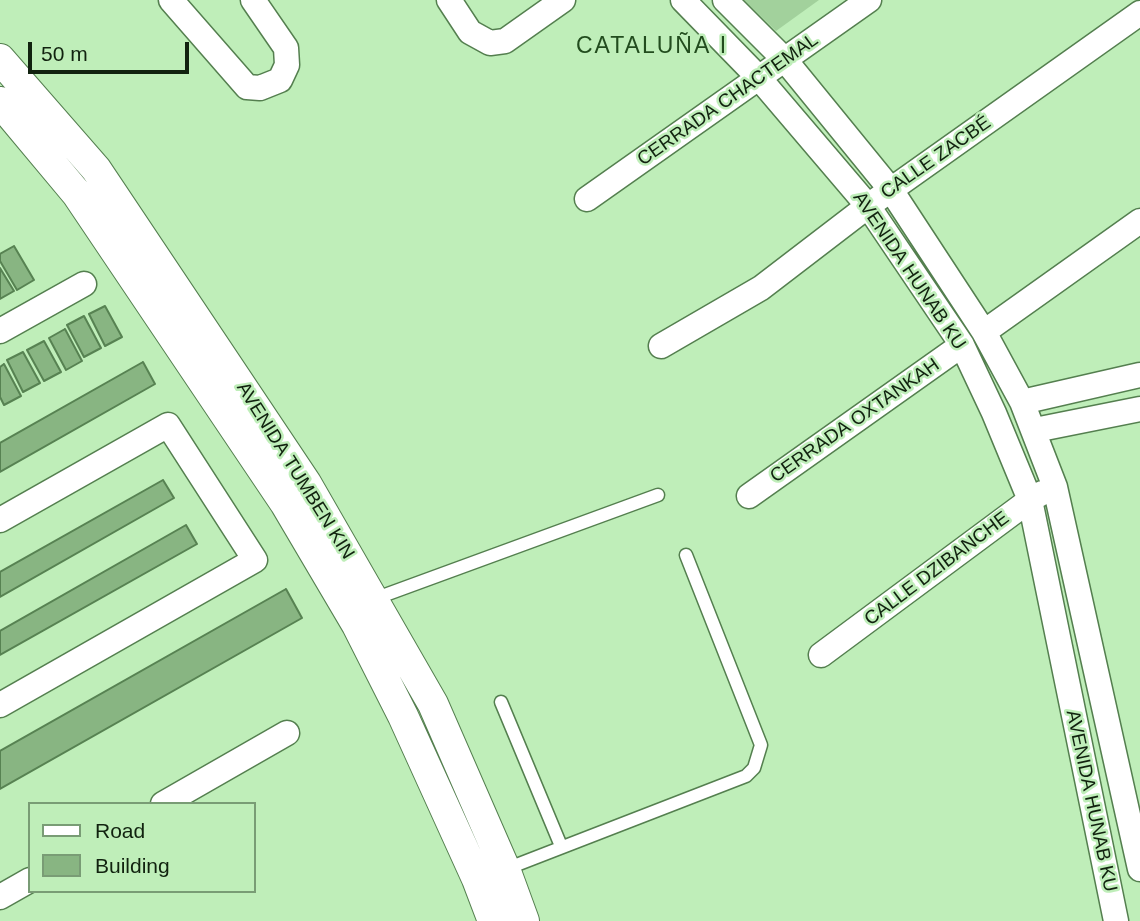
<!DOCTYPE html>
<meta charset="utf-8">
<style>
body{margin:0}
#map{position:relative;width:1140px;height:921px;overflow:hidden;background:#bfeeb9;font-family:Arial,sans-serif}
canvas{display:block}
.legend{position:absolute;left:28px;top:802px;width:228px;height:91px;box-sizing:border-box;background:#bfeeb9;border:2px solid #799c75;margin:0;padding:9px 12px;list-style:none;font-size:21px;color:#11220f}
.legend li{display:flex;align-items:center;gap:14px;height:35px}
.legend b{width:35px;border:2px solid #799c75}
.scale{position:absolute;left:28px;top:42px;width:161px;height:32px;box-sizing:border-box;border:4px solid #11220f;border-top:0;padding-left:9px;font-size:21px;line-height:24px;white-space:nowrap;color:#11220f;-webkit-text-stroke:5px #bfeeb9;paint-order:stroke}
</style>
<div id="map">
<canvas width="1140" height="921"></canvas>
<ul class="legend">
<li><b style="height:9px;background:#fff"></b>Road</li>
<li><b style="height:19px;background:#88b582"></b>Building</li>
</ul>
<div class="scale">50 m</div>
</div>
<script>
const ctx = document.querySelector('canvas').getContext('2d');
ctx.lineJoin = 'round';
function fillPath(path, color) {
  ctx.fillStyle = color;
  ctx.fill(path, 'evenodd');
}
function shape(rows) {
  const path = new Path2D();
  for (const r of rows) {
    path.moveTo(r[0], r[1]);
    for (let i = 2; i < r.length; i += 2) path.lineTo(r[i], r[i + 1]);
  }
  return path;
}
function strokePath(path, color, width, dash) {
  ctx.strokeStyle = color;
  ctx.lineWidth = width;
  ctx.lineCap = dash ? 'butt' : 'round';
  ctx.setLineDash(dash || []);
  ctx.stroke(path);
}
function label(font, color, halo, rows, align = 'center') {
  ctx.font = font + ' Arial,sans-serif';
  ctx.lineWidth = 5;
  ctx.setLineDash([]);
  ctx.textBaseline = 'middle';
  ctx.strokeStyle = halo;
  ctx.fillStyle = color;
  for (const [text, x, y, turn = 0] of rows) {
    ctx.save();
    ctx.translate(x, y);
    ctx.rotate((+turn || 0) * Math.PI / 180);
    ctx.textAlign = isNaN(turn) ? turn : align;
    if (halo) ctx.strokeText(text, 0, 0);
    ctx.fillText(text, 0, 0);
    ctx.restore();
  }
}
fillPath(shape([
 [744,0,819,0,776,31]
]), '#a2d19c');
const building = shape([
 [14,246,34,280,17,290,0,261,0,254,14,246],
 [0,268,14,291,0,299,0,268],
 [105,306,122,337,105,346,89,314,105,306],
 [84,316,101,348,84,357,67,325,84,316],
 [65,329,82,361,66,370,49,338,65,329],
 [44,341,61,372,44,381,27,350,44,341],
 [23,352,40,383,23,392,7,360,23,352],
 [143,362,155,384,0,472,0,443,143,362],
 [4,364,21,396,4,405,0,397,0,367,4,364],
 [163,480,174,498,0,597,0,572,163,480],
 [186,525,197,544,0,655,0,631,186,525],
 [286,589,302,618,0,789,0,751,286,589]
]);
fillPath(building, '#88b582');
strokePath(building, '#578252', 2);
const service = shape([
 [374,599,658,495],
 [501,702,561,846],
 [506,869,746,776,754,768,761,745,686,555]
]);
const minor = shape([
 [171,0,247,87,260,88,280,80,287,65,286,48,253,0],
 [449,0,470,32,490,43,505,41,563,0],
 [683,0,759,78,868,206,962,345,994,413,1030,500,1116,921],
 [725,0,785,60,891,190,984,332,1022,402,1055,487,1140,869],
 [587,199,869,0],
 [0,331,84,284],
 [984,332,1140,221],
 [661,346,761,288,868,206,1140,13],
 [1022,402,1140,375],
 [1035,430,1140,409],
 [749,496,962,345],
 [0,520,168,425,255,560,0,705],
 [821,655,1030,500,1042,493],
 [163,804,287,733],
 [0,897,30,880]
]);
const tertiary = shape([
 [0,59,96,169,306,483,433,704,505,869,524,921],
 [0,102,77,194,285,503,357,625,403,716,477,879,493,921]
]);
strokePath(service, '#547f4f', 15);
strokePath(minor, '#547f4f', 27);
strokePath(tertiary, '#547f4f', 32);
strokePath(service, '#fff', 12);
strokePath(minor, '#fff', 24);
strokePath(tertiary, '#fff', 30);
label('19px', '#11220f', '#bfeeb9', [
 ["CERRADA CHACTEMAL",728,100,-35],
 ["CALLE ZACBÉ",936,158,-35],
 ["AVENIDA HUNAB KU",909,271,56],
 ["CERRADA OXTANKAH",855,421,-35],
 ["AVENIDA TUMBEN KIN",295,471,58],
 ["CALLE DZIBANCHE",937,569,-37],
 ["AVENIDA HUNAB KU",1091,801,78]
]);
ctx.letterSpacing = '2px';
label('23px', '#224c1e', '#bfeeb9', [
 ["CATALUÑA I",652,47]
]);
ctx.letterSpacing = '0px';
</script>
